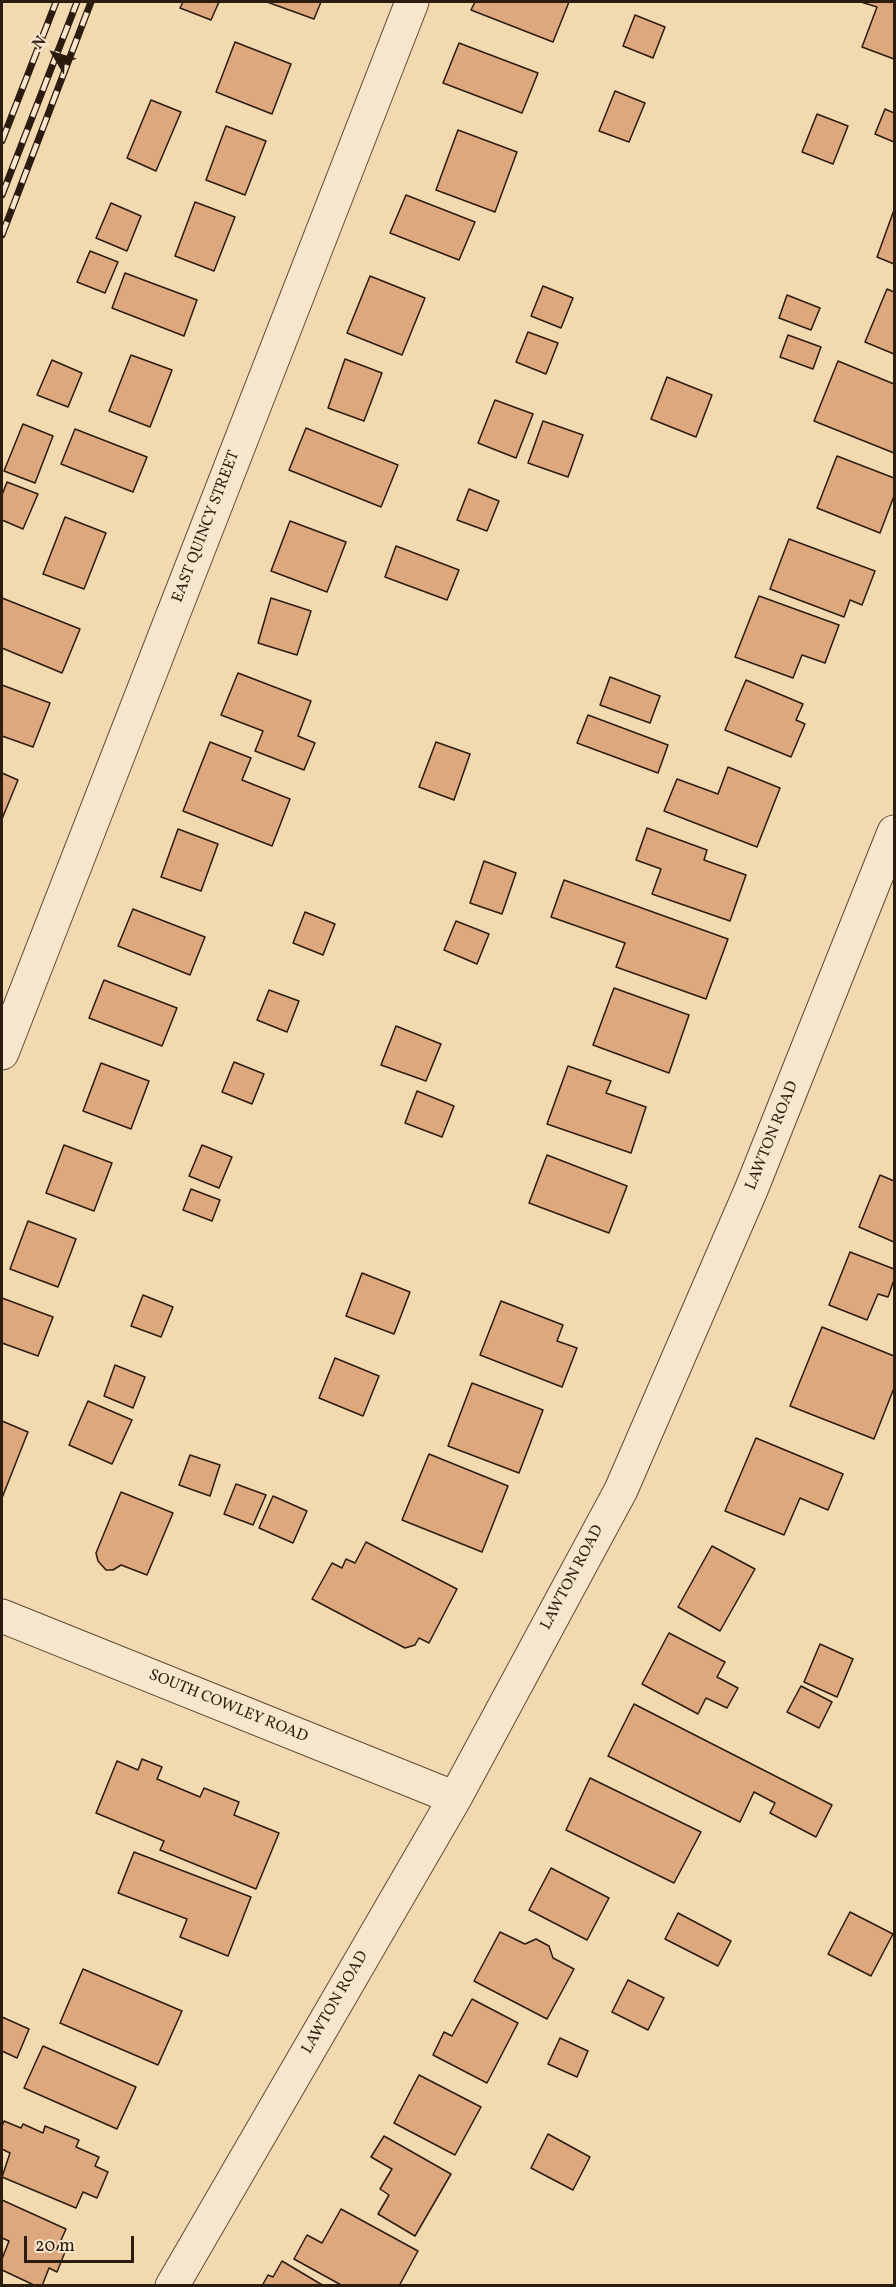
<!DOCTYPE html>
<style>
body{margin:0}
#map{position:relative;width:896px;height:2287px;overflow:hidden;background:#f3d9b0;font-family:Vollkorn,serif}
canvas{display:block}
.frame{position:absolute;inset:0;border:3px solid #2c1b0f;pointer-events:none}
.north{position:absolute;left:24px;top:24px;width:60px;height:60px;-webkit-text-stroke:4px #f7e6cc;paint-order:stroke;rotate:308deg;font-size:16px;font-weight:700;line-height:24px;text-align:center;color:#2c1b0f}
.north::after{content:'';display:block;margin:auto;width:21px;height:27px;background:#2c1b0f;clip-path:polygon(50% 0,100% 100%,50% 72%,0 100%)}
.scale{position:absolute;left:24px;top:2236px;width:110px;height:27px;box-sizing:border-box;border:3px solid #2c1b0f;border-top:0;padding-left:8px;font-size:18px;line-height:21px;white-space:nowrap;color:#2c1b0f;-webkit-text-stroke:4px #f7e6cc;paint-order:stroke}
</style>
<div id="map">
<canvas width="896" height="2287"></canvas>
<div class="frame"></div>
<div class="north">N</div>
<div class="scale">20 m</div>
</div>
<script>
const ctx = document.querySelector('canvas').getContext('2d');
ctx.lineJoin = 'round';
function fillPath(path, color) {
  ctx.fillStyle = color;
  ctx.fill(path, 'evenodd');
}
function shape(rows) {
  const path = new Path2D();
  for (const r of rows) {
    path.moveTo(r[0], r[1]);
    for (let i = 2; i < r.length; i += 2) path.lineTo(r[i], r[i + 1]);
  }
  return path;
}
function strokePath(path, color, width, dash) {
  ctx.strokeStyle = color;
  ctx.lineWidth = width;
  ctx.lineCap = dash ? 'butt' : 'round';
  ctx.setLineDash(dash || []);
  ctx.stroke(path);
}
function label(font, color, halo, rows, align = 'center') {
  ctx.font = font + ' Vollkorn,serif';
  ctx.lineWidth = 6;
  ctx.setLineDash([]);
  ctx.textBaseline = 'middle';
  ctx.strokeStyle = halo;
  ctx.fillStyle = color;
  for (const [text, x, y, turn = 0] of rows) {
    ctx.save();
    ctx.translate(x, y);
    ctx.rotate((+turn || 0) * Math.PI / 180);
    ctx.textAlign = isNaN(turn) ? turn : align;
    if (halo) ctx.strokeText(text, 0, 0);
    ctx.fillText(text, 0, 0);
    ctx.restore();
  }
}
const building = shape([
 [183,2,219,2,211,20,180,8,183,2],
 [267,2,321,2,314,19,267,2],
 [475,2,569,2,553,42,471,10,475,2],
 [861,2,894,2,894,59,862,47,877,7,861,2],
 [635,15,665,27,653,58,623,46,635,15],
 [235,42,291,64,272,114,216,92,235,42],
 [459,43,538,73,522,113,443,83,459,43],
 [615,91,645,103,629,142,599,131,615,91],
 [151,100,181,112,156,171,127,158,151,100],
 [885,109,894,113,894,142,875,134,885,109],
 [817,114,848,126,833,164,802,152,817,114],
 [226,126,266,141,245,195,206,180,226,126],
 [458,130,517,152,495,212,436,190,458,130],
 [406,195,475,222,459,260,390,233,406,195],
 [195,202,235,217,214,271,175,256,195,202],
 [111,203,141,216,127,251,96,238,111,203],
 [894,210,894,264,877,257,894,210],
 [90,251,118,262,105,293,77,282,90,251],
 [125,273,197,300,184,336,112,308,125,273],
 [370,276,425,298,402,355,347,333,370,276],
 [543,286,573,298,561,328,531,316,543,286],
 [887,289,894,292,894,354,865,342,887,289],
 [787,295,820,308,811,330,779,318,787,295],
 [528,332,558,343,546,374,516,362,528,332],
 [788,335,821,347,813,369,780,357,788,335],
 [131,355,172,370,150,427,109,411,131,355],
 [345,359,382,373,364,421,328,408,345,359],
 [52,360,82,373,68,407,37,395,52,360],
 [838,361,894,384,894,453,814,421,838,361],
 [667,377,712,395,696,437,651,419,667,377],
 [495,400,533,414,516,458,478,443,495,400],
 [543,421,583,435,568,477,528,463,543,421],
 [23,424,53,436,35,483,4,471,23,424],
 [306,428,398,465,381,507,289,470,306,428],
 [75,429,147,457,133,492,61,464,75,429],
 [837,456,894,478,894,496,880,533,817,508,837,456],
 [7,482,38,494,23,529,2,520,2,495,7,482],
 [469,489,499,501,487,531,457,520,469,489],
 [65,517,106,533,84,589,43,574,65,517],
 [290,521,346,542,327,592,271,571,290,521],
 [789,539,875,571,862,605,850,600,844,617,770,589,789,539],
 [396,546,459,570,447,600,385,577,396,546],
 [759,596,839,625,825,663,802,655,793,678,735,657,759,596],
 [2,598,80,629,62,673,2,648,2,598],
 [271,598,311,611,297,655,258,643,271,598],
 [238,673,311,701,298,736,315,743,304,770,255,751,263,731,221,715,238,673],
 [610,677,660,696,650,723,600,705,610,677],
 [746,680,803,704,796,720,805,724,791,757,725,730,746,680],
 [2,685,50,703,33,747,2,736,2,685],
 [588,715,668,745,658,773,577,743,588,715],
 [210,742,251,758,242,780,290,799,272,846,183,811,210,742],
 [436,742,470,754,454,800,419,787,436,742],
 [728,767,780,788,757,847,664,811,677,779,718,794,728,767],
 [2,773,18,780,2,819,2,773],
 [647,828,707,850,704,860,746,875,730,921,652,894,661,869,636,860,647,828],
 [178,829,218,844,201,891,161,877,178,829],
 [484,861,516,873,502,914,470,903,484,861],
 [564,880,728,939,706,999,616,967,625,943,551,917,564,880],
 [133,909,205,937,190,975,118,946,133,909],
 [305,912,335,924,323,955,293,943,305,912],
 [456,921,489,934,477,964,444,950,456,921],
 [104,980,177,1008,162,1046,89,1018,104,980],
 [614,988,689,1015,669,1073,593,1045,614,988],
 [269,990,299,1001,287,1032,257,1020,269,990],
 [396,1026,441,1044,426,1081,381,1065,396,1026],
 [234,1062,264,1074,252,1104,222,1092,234,1062],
 [101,1063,149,1081,131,1129,83,1111,101,1063],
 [568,1066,611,1081,606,1093,646,1107,631,1153,547,1124,568,1066],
 [417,1091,454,1106,442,1137,405,1123,417,1091],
 [64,1145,112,1163,94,1211,46,1193,64,1145],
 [202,1145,232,1157,219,1188,189,1176,202,1145],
 [547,1155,627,1186,609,1233,529,1203,547,1155],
 [880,1175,894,1181,894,1242,859,1227,880,1175],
 [191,1189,220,1200,212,1221,183,1210,191,1189],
 [28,1221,76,1239,58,1287,10,1269,28,1221],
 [850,1252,894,1269,894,1280,888,1297,878,1294,867,1320,829,1305,850,1252],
 [362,1273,410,1292,394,1334,346,1316,362,1273],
 [143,1295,173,1307,161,1337,131,1326,143,1295],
 [2,1298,53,1317,38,1356,2,1343,2,1298],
 [501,1301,563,1325,557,1341,577,1348,562,1387,480,1355,501,1301],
 [822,1327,894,1356,894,1388,874,1439,790,1406,822,1327],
 [335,1358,379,1376,363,1416,319,1398,335,1358],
 [115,1365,145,1377,133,1408,104,1396,115,1365],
 [472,1383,543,1410,519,1473,448,1446,472,1383],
 [88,1401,132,1420,112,1464,69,1445,88,1401],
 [2,1421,28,1432,2,1498,2,1421],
 [756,1438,843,1474,828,1510,800,1498,784,1535,725,1511,756,1438],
 [429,1454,508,1486,482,1552,402,1520,429,1454],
 [190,1455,220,1465,210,1496,179,1485,190,1455],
 [236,1484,266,1495,253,1525,224,1514,236,1484],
 [121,1492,173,1513,147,1575,121,1565,113,1570,106,1570,98,1561,96,1553,121,1492],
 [273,1496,307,1511,293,1543,259,1528,273,1496],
 [366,1542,457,1589,429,1643,419,1638,415,1645,405,1648,312,1599,332,1563,342,1568,346,1559,355,1563,366,1542],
 [712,1546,755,1569,720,1631,678,1607,712,1546],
 [669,1633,725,1662,717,1677,738,1688,727,1708,706,1698,698,1714,642,1684,669,1633],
 [820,1644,853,1659,837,1697,804,1682,820,1644],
 [801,1686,832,1702,819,1728,787,1712,801,1686],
 [634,1704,832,1805,816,1837,770,1813,775,1803,754,1792,740,1822,608,1756,634,1704],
 [142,1759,162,1767,157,1779,200,1797,204,1788,239,1802,234,1815,279,1833,256,1889,160,1850,164,1841,96,1813,117,1761,138,1770,142,1759],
 [590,1778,701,1832,674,1883,566,1830,590,1778],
 [134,1852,251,1897,228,1956,180,1937,187,1919,118,1893,134,1852],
 [551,1868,609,1898,587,1940,529,1910,551,1868],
 [850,1912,893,1934,871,1976,828,1954,850,1912],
 [678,1913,731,1941,718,1966,665,1939,678,1913],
 [500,1932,525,1944,536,1939,549,1946,553,1958,574,1969,547,2019,474,1981,500,1932],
 [83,1969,182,2011,158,2065,60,2023,83,1969],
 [628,1980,664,1998,648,2030,612,2012,628,1980],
 [472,1999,518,2023,487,2083,433,2055,444,2032,452,2036,472,1999],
 [2,2017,29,2029,17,2058,2,2051,2,2017],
 [560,2038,588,2051,577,2077,548,2064,560,2038],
 [43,2046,136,2087,117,2129,24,2088,43,2046],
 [419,2075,481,2107,455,2155,394,2123,419,2075],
 [4,2121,21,2128,23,2124,43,2133,45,2126,79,2140,76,2147,99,2157,95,2166,108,2172,97,2198,83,2192,76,2208,2,2177,10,2153,2,2149,2,2126,4,2121],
 [548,2134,590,2157,573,2190,531,2168,548,2134],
 [384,2136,451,2174,415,2236,378,2214,389,2195,380,2189,392,2169,371,2157,384,2136],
 [2,2200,66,2229,57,2249,65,2252,57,2272,49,2268,42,2286,36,2286,2,2270,2,2259,9,2241,2,2238,2,2200],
 [341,2209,418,2251,399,2286,343,2286,294,2259,307,2235,322,2243,341,2209],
 [282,2261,324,2286,262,2286,268,2275,273,2277,282,2261]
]);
fillPath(building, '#dda87e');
strokePath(building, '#2c1b0f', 1.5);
const minor = shape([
 [2,1053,412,2],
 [2,1616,455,1798],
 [172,2286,455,1798,621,1490,751,1190,894,832]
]);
strokePath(minor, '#5e4a37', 35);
strokePath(minor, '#f7e6cc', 33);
const rail = shape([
 [2,141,56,2],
 [2,195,77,2],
 [2,235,91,2]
]);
strokePath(rail, '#2c1b0f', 7);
strokePath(rail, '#f7e6cc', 4.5, [14]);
label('16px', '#2c1b0f', '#f7e6cc', [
 ["EAST QUINCY STREET",207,527,-69],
 ["LAWTON ROAD",773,1136,-68],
 ["LAWTON ROAD",573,1578,-62],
 ["SOUTH COWLEY ROAD",228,1707,22],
 ["LAWTON ROAD",336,2003,-60]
]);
</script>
